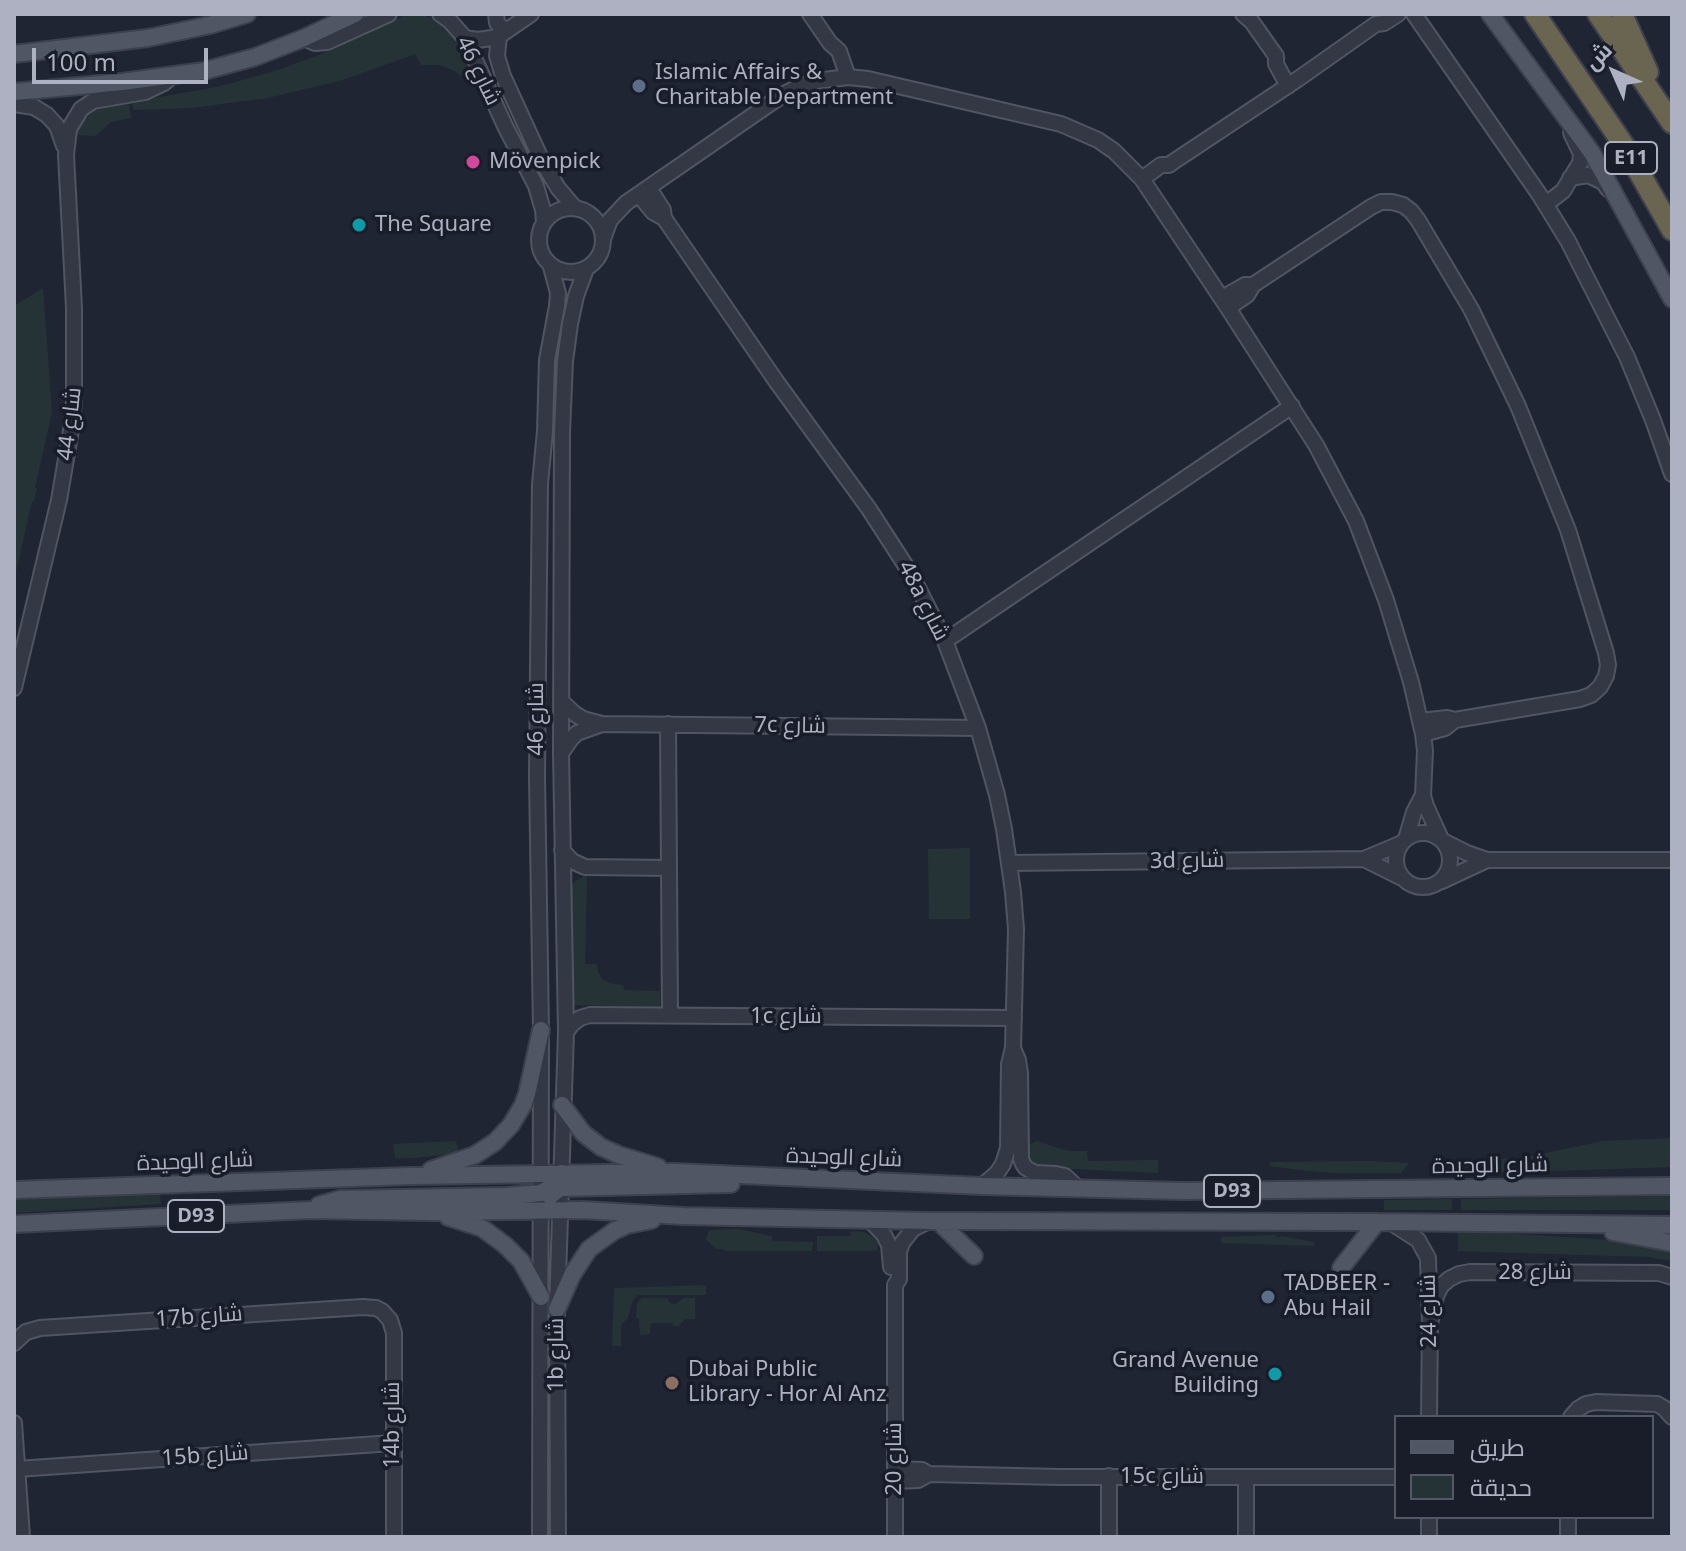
<!DOCTYPE html>
<meta charset="utf-8">
<style>
body{margin:0}
#map{position:relative;width:1686px;height:1551px;overflow:hidden;background:#202533;font-family:"Noto Sans",Cairo,sans-serif}
canvas{display:block}
.frame{position:absolute;inset:0;border:16px solid #adb1c1;pointer-events:none}
.legend{position:absolute;left:1394px;top:1415px;width:260px;height:104px;box-sizing:border-box;background:#191d29;border:2px solid #545866;margin:0;padding:10px 14px;list-style:none;font-size:24px;color:#adb1c1}
.legend li{display:flex;align-items:center;gap:16px;height:40px}
.legend b{width:40px;border:2px solid #545866}
.north{position:absolute;left:1574px;top:32px;width:80px;height:80px;-webkit-text-stroke:6px #191d29;paint-order:stroke;rotate:315deg;font-size:22px;font-weight:700;line-height:32px;text-align:center;color:#adb1c1}
.north::after{content:'';display:block;margin:auto;width:28px;height:36px;background:#adb1c1;clip-path:polygon(50% 0,100% 100%,50% 72%,0 100%)}
.scale{position:absolute;left:32px;top:48px;width:176px;height:36px;box-sizing:border-box;border:4px solid #adb1c1;border-top:0;padding-left:10px;font-size:24px;line-height:28px;white-space:nowrap;color:#adb1c1;-webkit-text-stroke:6px #191d29;paint-order:stroke}
</style>
<div id="map">
<canvas width="1686" height="1551"></canvas>
<div class="frame"></div>
<ul class="legend">
<li><b style="height:10px;background:#515664"></b>طريق</li>
<li><b style="height:22px;background:#253337"></b>حديقة</li>
</ul>
<div class="north">ش</div>
<div class="scale">100 m</div>
</div>
<script>
const ctx = document.querySelector('canvas').getContext('2d');
ctx.lineJoin = 'round';
function fillPath(path, color) {
  ctx.fillStyle = color;
  ctx.fill(path, 'evenodd');
}
function shape(rows) {
  const path = new Path2D();
  for (const r of rows) {
    if (r.length === 3) {
      path.moveTo(r[0] + r[2], r[1]);
      path.arc(r[0], r[1], r[2], 0, 2 * Math.PI);
      continue;
    }
    path.moveTo(r[0], r[1]);
    for (let i = 2; i < r.length; i += 2) path.lineTo(r[i], r[i + 1]);
  }
  return path;
}
function strokePath(path, color, width, dash) {
  ctx.strokeStyle = color;
  ctx.lineWidth = width;
  ctx.lineCap = dash ? 'butt' : 'round';
  ctx.setLineDash(dash || []);
  ctx.stroke(path);
}
function label(font, color, halo, rows, align = 'center') {
  ctx.font = font + ' "Noto Sans",Cairo,sans-serif';
  ctx.lineWidth = 7;
  ctx.setLineDash([]);
  ctx.textBaseline = 'middle';
  ctx.strokeStyle = halo;
  ctx.fillStyle = color;
  for (const [text, x, y, turn = 0] of rows) {
    ctx.save();
    ctx.translate(x, y);
    ctx.rotate((+turn || 0) * Math.PI / 180);
    ctx.textAlign = isNaN(turn) ? turn : align;
    if (halo) ctx.strokeText(text, 0, 0);
    ctx.fillText(text, 0, 0);
    ctx.restore();
  }
}
fillPath(shape([
 [408,14,417,14,429,17,442,25,454,37,466,62,470,83,456,72,448,68,439,65,421,65,415,54,343,80,268,98,191,108,133,110,132,102,221,86,275,71,324,53],
 [129,102,131,118,111,122,96,136,75,135,85,117,96,109],
 [43,288,52,412,35,488,37,489,35,496,34,501,32,501,14,581,14,306],
 [970,848,970,919,929,919,928,849],
 [587,875,585,964,596,964,598,972,602,979,609,983,623,985,624,990,660,991,660,1007,571,1005,568,890,575,881],
 [1672,1138,1672,1167,1461,1174,1461,1163,1530,1156,1603,1141],
 [456,1141,459,1153,413,1158,395,1158,393,1144],
 [1037,1141,1068,1151,1087,1151,1088,1161,1158,1160,1158,1173,1033,1167,1024,1152,1027,1145],
 [1369,1161,1409,1163,1401,1173,1336,1173,1307,1171,1270,1166,1270,1162],
 [160,1194,161,1204,14,1213,14,1199],
 [1672,1196,1672,1210,1461,1210,1461,1199],
 [1452,1199,1452,1210,1384,1210,1384,1200],
 [738,1229,772,1236,772,1241,813,1242,812,1251,725,1251,724,1249,716,1249,706,1239,709,1230],
 [1458,1230,1641,1242,1672,1248,1672,1261,1648,1257,1458,1251],
 [851,1231,864,1232,872,1237,878,1243,877,1250,872,1251,817,1251,817,1236,850,1236],
 [1276,1235,1277,1238,1282,1236,1314,1242,1314,1246,1221,1243,1221,1237],
 [706,1285,706,1295,638,1295,633,1300,628,1318,621,1325,621,1346,612,1346,614,1288],
 [642,1298,667,1298,670,1303,675,1304,684,1298,695,1298,695,1319,685,1319,679,1326,673,1326,672,1323,651,1323,650,1334,640,1335,639,1318,636,1318,637,1303]
]), '#253337');
const minor = shape([
 [440,14,450,21,465,38,505,126,536,186,543,210,544,222],
 [496,14,497,23,501,27,508,30],
 [810,14,830,43,839,51,848,77],
 [1243,14,1252,22,1276,56,1276,64,1288,86],
 [1414,14,1539,194,1568,241,1627,357,1653,420,1672,474],
 [499,36,497,56,503,76,542,161,558,188,575,208],
 [304,38,315,43,327,42,389,14],
 [465,38,477,40,492,38,499,36,531,14],
 [14,104,34,107,47,115,57,126,64,146],
 [1570,178,1588,175,1603,182,1608,189],
 [1142,179,1161,165,1169,165,1173,162,1298,79,1376,24,1384,23,1398,14],
 [649,188,663,210,664,218,776,381,869,509,911,574,945,641,978,728,997,795,1004,829,1013,892,1016,929,1013,1048,1009,1064,1008,1148,1003,1164,997,1173,982,1186],
 [639,195,653,212,664,218],
 [1546,204,1563,191,1580,163,1581,154,1571,133],
 [571,240,32],
 [603,239,610,220,626,203,784,94,798,87,816,81,848,77,868,79,1061,124,1098,140,1114,151,1142,179,1228,308,1316,445,1356,521,1386,600,1411,682,1423,734,1425,751,1423,795,1426,806,1441,839],
 [1222,298,1245,285,1253,285],
 [1228,308,1247,295,1253,285,1371,207,1381,202,1392,202,1403,205,1411,211,1418,220,1471,309,1518,406,1568,530,1606,653,1608,665,1606,676,1600,687,1591,695,1580,699,1455,720,1447,718,1421,721],
 [945,641,1292,406],
 [14,688,59,500,71,430,74,401,74,308,66,155,69,129,81,109,93,101,145,92,164,83,172,76],
 [561,701,575,714,583,719,602,724,978,728],
 [668,724,670,1015],
 [1423,734,1445,728,1455,720],
 [562,752,571,739,577,733,602,724],
 [1423,860,27],
 [1406,839,1414,812,1423,795],
 [1443,841,1467,853,1487,860,1672,860],
 [562,850,572,861,585,867,669,868],
 [1364,859,1402,878],
 [1009,863,1364,859,1402,843],
 [1442,881,1487,860],
 [566,1032,572,1024,580,1018,590,1015,1014,1018],
 [1013,1048,1018,1060,1020,1073,1021,1159,1023,1164,1026,1168,1035,1173,1056,1174,1065,1176,1079,1189],
 [869,1219,884,1235,889,1245,891,1267],
 [1390,1222,1418,1240,1428,1258,1430,1324,1429,1417],
 [1430,1324,1436,1296,1441,1286,1449,1279,1459,1274,1470,1272,1659,1273,1672,1277],
 [14,1343,26,1332,40,1328,363,1307,376,1308,382,1311,390,1320,394,1333,394,1537],
 [1571,1417,1578,1409,1586,1404,1596,1402,1657,1404,1664,1408,1672,1417],
 [14,1423,22,1537],
 [17,1469,393,1443],
 [895,1469,922,1470,929,1474,1060,1477,1396,1477],
 [895,1481,918,1480,929,1474],
 [1568,1517,1568,1537],
 [540,1537,541,1030,537,777,538,668,540,484,545,431,547,360,557,306,558,293,551,267],
 [558,1537,557,1309,566,1032,561,753,562,432,565,361,570,324,576,296,586,269],
 [895,1537,895,1285,899,1279,899,1252,902,1243,913,1229,929,1221],
 [1109,1537,1109,1476],
 [1246,1537,1246,1477],
 [1429,1537,1429,1517]
]);
const major = shape([
 [1490,14,1592,153,1672,299],
 [14,54,148,38,210,25,247,14],
 [14,92,122,82,204,71,255,57,304,38,355,14],
 [562,1105,583,1133,601,1147,619,1155,658,1167],
 [431,1170,475,1155,495,1142,511,1125,523,1105,527,1094,541,1030],
 [14,1190,410,1176,675,1172,982,1186,1183,1191,1672,1186],
 [550,1196,560,1188,731,1184],
 [319,1205,341,1199,507,1196,541,1193,555,1185,561,1173],
 [448,1217,482,1228,505,1245,521,1261,541,1297],
 [938,1221,974,1256],
 [14,1224,311,1210,431,1212,583,1210,683,1216,930,1221,1377,1222,1672,1225],
 [1613,1232,1672,1243],
 [1341,1268,1377,1222],
 [557,1309,572,1275,589,1249,614,1231,627,1225,652,1220]
]);
const highway = shape([
 [1535,14,1623,144,1672,230],
 [1598,14,1672,123],
 [1622,14,1648,72]
]);
strokePath(minor, '#515462', 18);
strokePath(major, '#3d404e', 20);
strokePath(highway, '#3e414f', 24);
strokePath(minor, '#343744', 14);
strokePath(major, '#515664', 16);
strokePath(highway, '#6a6551', 20);
for (const [x, y, r, color] of [
 [639,86,8,"#5c6f8a"],
 [473,162,8,"#d1479c"],
 [359,225,8,"#0f9aa8"],
 [1268,1297,8,"#5c6f8a"],
 [1275,1374,8,"#0f9aa8"],
 [672,1383,8,"#8d6e63"]
]) {
  const dot = new Path2D();
  dot.arc(x, y, r, 0, 2 * Math.PI);
  ctx.fillStyle = color;
  ctx.fill(dot);
  strokePath(dot, '#191d29', 3);
}
for (const [x, y, w] of [
 [1631,158,52],
 [1232,1191,56],
 [196,1216,56]
]) {
  const box = new Path2D();
  box.roundRect(x - w / 2, y - 16, w, 32, 6);
  ctx.fillStyle = '#191d29';
  ctx.fill(box);
  strokePath(box, '#adb1c1', 2);
}
label('bold 20px', '#adb1c1', null, [
 ["E11",1631,158],
 ["D93",1232,1191],
 ["D93",196,1216]
]);
label('22px', '#adb1c1', '#191d29', [
 ["شارع 46",478,71,64],
 ["شارع 44",70,424,-83],
 ["48a شارع",923,601,63],
 ["شارع 46",537,719,-90],
 ["7c شارع",790,726,1],
 ["3d شارع",1187,861,-1],
 ["1c شارع",786,1017],
 ["شارع الوحيدة",844,1158,2],
 ["شارع الوحيدة",195,1162,-2],
 ["شارع الوحيدة",1490,1166,-1],
 ["شارع 28",1535,1273],
 ["شارع 24",1429,1311,-91],
 ["17b شارع",199,1317,-4],
 ["1b شارع",557,1355,-90],
 ["14b شارع",393,1425,-90],
 ["15b شارع",205,1456,-4],
 ["شارع 20",895,1459,-90],
 ["15c شارع",1162,1477]
]);
label('22px', '#adb1c1', '#191d29', [
 ["Islamic Affairs &",655,73],
 ["Charitable Department",655,98],
 ["Mövenpick",489,162],
 ["The Square",375,225],
 ["TADBEER -",1284,1284],
 ["Abu Hail",1284,1309],
 ["Grand Avenue",1259,1361,"right"],
 ["Building",1259,1386,"right"],
 ["Dubai Public",688,1370],
 ["Library - Hor Al Anz",688,1395]
], 'left');
</script>
